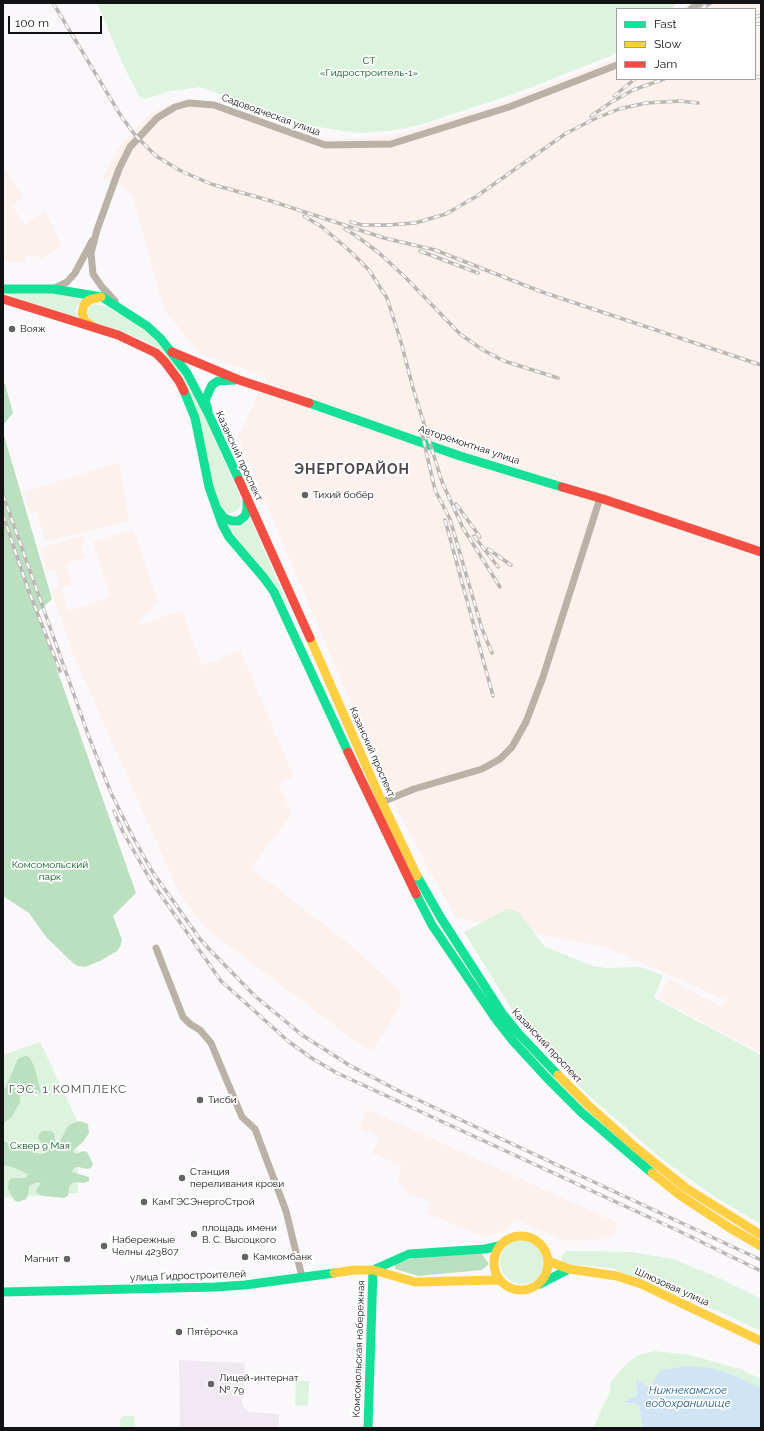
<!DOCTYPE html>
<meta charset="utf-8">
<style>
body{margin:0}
#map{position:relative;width:764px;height:1431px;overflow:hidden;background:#fbf8fc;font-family:Raleway,sans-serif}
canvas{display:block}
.frame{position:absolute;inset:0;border:4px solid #121113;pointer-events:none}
.legend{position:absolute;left:616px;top:8px;width:140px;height:72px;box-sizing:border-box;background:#fff;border:1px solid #a0a0a1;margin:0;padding:5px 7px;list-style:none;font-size:12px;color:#121113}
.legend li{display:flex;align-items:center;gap:8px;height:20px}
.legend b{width:20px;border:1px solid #a0a0a1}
.scale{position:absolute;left:8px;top:16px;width:94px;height:18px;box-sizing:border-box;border:2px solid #121113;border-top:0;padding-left:5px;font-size:12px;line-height:14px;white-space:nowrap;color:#121113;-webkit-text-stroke:3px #fff;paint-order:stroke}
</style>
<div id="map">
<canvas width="764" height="1431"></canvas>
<div class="frame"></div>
<ul class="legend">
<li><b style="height:5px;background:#16e098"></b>Fast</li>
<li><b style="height:5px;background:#ffcf43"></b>Slow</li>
<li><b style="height:5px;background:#f24e42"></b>Jam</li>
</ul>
<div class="scale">100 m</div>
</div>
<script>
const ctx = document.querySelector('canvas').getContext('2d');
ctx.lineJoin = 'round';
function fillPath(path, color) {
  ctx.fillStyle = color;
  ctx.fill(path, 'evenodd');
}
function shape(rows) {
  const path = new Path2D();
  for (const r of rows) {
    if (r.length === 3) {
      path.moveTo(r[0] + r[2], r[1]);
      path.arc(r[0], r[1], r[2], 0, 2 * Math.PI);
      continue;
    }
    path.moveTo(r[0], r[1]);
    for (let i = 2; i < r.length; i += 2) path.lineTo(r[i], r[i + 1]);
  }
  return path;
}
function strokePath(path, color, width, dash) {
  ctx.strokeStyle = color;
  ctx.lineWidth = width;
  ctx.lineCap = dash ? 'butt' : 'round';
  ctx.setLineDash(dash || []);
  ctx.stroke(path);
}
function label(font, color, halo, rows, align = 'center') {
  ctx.font = font + ' Raleway,sans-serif';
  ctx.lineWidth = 3.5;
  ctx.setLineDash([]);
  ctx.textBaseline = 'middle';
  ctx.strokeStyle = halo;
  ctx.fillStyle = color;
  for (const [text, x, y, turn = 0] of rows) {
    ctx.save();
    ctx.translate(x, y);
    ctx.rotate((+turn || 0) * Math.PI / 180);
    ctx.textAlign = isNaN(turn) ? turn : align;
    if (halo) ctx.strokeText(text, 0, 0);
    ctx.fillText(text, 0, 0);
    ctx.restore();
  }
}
fillPath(shape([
 [179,1360,245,1363,242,1404,248,1412,279,1414,279,1428,180,1428]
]), '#f0e9f2');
fillPath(shape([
 [691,3,761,3,761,1053,658,998,669,979,722,1007,726,1000,605,947,456,918,393,803,238,437,266,377,199,353,164,309,132,195,121,184,103,177,117,149,151,113,185,98,219,103,313,136,339,139,392,136,508,100,617,58,617,79,755,79,755,9,683,9],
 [3,166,23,197,12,205,25,225,45,211,62,246,41,260,36,256,26,256,25,262,12,263,3,259],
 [119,462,129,521,46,542,36,511,30,513,24,492],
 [133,529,158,602,153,604,153,610,144,616,140,623,137,625,149,622,182,610,202,666,240,650,294,777,278,785,292,813,251,868,350,945,398,988,402,1000,385,1031,372,1051,362,1046,204,927,179,893,73,654,51,590,60,586,55,569,47,572,40,548,82,536,85,545,81,547,86,557,66,564,72,584,61,588,69,611,110,597,93,542],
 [367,1109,618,1223,614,1233,611,1234,609,1239,565,1241,517,1220,515,1223,513,1222,509,1227,494,1235,489,1235,486,1238,427,1213,432,1203,405,1192,397,1178,402,1166,372,1153,380,1137,359,1128]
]), '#fcf1ed');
fillPath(shape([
 [97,3,677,3,671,9,617,9,617,52,610,56,514,94,420,125,389,131,362,133,343,131,313,126,283,117,200,87,171,91,145,99,139,96,124,67],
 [50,292,85,298,77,306,76,312,78,319,3,293],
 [94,304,105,306,135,322,171,355,203,413,240,496,241,505,237,511,230,513,222,510,215,495,202,433,158,348,139,338,96,324,88,317,87,311,91,305],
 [250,517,267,557,292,613,273,584,237,541,229,527,237,527,243,525,248,521],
 [507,909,518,912,544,946,592,966,607,968,639,967,663,975,654,998,761,1055,761,1224,718,1199,663,1160,586,1093,519,1021,464,932],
 [40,1042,77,1120,78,1193,3,1198,3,1055],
 [522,1262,22],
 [567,1251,631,1252,673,1259,721,1279,761,1299,761,1331,720,1312,611,1268,567,1264,561,1261,562,1255],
 [655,1351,690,1355,740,1369,761,1379,761,1388,733,1375,652,1384,646,1387,636,1380,637,1397,624,1403,639,1405,643,1428,593,1428,611,1389,610,1383,625,1365,638,1355],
 [296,1381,309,1381,308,1406,295,1405],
 [123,1416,134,1416,135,1428,120,1428,120,1419]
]), '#dcf3de');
fillPath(shape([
 [3,382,5,384,13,413,3,425],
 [3,432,52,599,37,613,136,893,113,916,122,940,120,947,117,951,100,961,85,967,78,966,73,963,46,937,29,913,3,896],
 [26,1056,30,1058,34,1066,41,1092,37,1095,20,1093,20,1102,11,1118,3,1123,3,1090,6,1087,18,1059,22,1057],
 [80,1121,88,1124,89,1133,83,1142,73,1150,75,1154,83,1151,87,1152,93,1164,91,1168,87,1169,78,1167,74,1168,72,1172,89,1177,89,1181,84,1183,75,1182,71,1184,69,1187,68,1196,64,1198,42,1196,38,1194,36,1190,41,1183,37,1182,29,1186,28,1195,26,1199,18,1202,14,1200,8,1189,8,1185,9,1180,13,1178,26,1178,28,1174,12,1167,3,1165,3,1140,12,1146,21,1144,29,1147,36,1153,40,1154,45,1153,46,1149,38,1138,39,1134,42,1131,50,1131,54,1133,55,1141,60,1141,68,1126,76,1122],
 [482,1254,489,1264,482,1270,418,1276,395,1269,395,1264,420,1256]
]), '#bae0bf');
fillPath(shape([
 [687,1366,714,1369,733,1375,761,1388,761,1428,643,1428,639,1405,623,1402,637,1396,636,1379,646,1386,652,1384,661,1370]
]), '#d0e4f5');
strokePath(shape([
 [691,9,700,3],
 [55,288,67,282,75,273,92,241],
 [115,301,102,287,93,274,91,253,97,230,119,169,130,147,157,118,175,107,189,103,214,105,325,145,391,144,509,107,617,65],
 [382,802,414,789,482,769,500,759,512,747,526,722,543,677,600,498],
 [156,948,183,1017,190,1024,200,1030,211,1043,242,1117,255,1129,286,1211,302,1277]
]), '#bbb2a7', 7);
strokePath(shape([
 [3,289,53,289,102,297,147,326,161,339,187,373,209,415,239,480],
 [184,391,195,418,209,487,222,524,229,537,264,578,274,592,348,752],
 [309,403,460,456,562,487],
 [208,410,205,400,212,385,218,381,235,380],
 [218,510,224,518,232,521,239,521,245,516,247,510,247,501],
 [417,876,441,918,502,1013,519,1034,558,1075],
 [416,894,432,925,495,1018,513,1041,547,1078,581,1112,652,1173],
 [373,1270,409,1254,485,1249,499,1246],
 [540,1284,569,1269],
 [3,1292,215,1287,245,1285,334,1273],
 [368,1428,373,1270]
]), '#16e098', 9);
strokePath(shape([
 [92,326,85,321,82,313,84,305,89,300,101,297],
 [310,638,382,802,417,876],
 [558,1075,588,1105,635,1147,686,1188,761,1235],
 [652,1173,681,1196,730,1228,761,1246],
 [521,1263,27],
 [548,1261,569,1269,617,1276,641,1284,761,1341],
 [334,1273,354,1270,373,1270,415,1282,499,1280]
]), '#ffcf43', 9);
strokePath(shape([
 [3,299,118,335,156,353,165,362,179,381,184,391],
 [172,352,239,380,309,403],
 [239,480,310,638],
 [562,487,603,499,761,552],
 [348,752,416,894]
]), '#f24e42', 9);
const rail = shape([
 [53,3,121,116,135,135,156,156,181,171,211,184,271,201,384,238,435,250,542,292,761,365],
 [701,9,711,3],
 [755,17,761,15],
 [755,24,761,24],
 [755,76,761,78],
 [614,96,635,79],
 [591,116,610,103,633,90,664,79],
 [304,216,322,227,350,251,369,270,387,298,401,342,413,388,442,482,463,528,500,587],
 [351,222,362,225,388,225,415,223,446,214,477,196,565,134,592,120,619,109,646,103,680,101,698,103],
 [345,229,355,235,378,252,405,277,460,334,483,350,504,361,558,378],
 [420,251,478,273],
 [421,429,435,490,450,519,482,629,492,653],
 [3,495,89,737,111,793,133,837,152,871,200,939,211,951,255,996,302,1035,349,1065,401,1092,761,1260],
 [456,504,480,537],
 [3,515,28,589,60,671],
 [445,520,493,696],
 [474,536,498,567],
 [488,549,511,565],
 [114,811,123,832,151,881,221,981,288,1041,310,1057,337,1073,681,1232,761,1271]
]);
strokePath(rail, '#bcb7b5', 3.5);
strokePath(rail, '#fff', 2, [6]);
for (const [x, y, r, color] of [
 [12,329,4,"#646265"],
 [305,495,4,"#646265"],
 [200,1100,4,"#646265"],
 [182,1178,4,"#646265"],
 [144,1202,4,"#646265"],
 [194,1234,4,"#646265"],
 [104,1246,4,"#646265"],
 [245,1257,4,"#646265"],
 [67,1259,4,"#646265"],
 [179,1332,4,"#646265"],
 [211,1384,4,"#646265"]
]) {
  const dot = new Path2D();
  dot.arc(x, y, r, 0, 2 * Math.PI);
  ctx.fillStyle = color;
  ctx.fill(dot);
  strokePath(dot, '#fff', 1.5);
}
label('10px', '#05581f', '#fff', [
 ["СТ",369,61],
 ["«Гидростроитель-1»",369,73],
 ["Комсомольский",50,865],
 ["парк",50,877],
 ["Сквер 9 Мая",40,1146]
]);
label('10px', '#121113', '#fff', [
 ["Садоводческая улица",271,115,20],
 ["Авторемонтная улица",469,445,18],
 ["Казанский проспект",239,456,65],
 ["Казанский проспект",372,752,66],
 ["Казанский проспект",547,1046,47],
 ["улица Гидростроителей",188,1276,-2],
 ["Шлюзовая улица",672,1287,24],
 ["Комсомольская набережная",359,1349,-88]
]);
label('10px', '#121113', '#fff', [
 ["Вояж",20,329],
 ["Тихий бобёр",313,495],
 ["Тисби",208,1100],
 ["Станция",190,1172],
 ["переливания крови",190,1184],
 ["КамГЭСЭнергоСтрой",152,1202],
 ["площадь имени",202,1228],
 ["В. С. Высоцкого",202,1240],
 ["Набережные",112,1240],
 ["Челны 423807",112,1252],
 ["Камкомбанк",253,1257],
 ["Магнит",59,1259,"right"],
 ["Пятёрочка",187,1332],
 ["Лицей-интернат",219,1378],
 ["№ 79",219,1390]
], 'left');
label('italic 11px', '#1f597f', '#fff', [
 ["Нижнекамское",688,1391],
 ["водохранилище",688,1404]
]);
ctx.letterSpacing = '1px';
label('12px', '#4c474d', '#fff', [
 ["ГЭС, 1 КОМПЛЕКС",68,1089]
]);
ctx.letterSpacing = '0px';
ctx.letterSpacing = '1px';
label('bold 14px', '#4c474d', '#fff', [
 ["ЭНЕРГОРАЙОН",352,470]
]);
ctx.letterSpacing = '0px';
</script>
